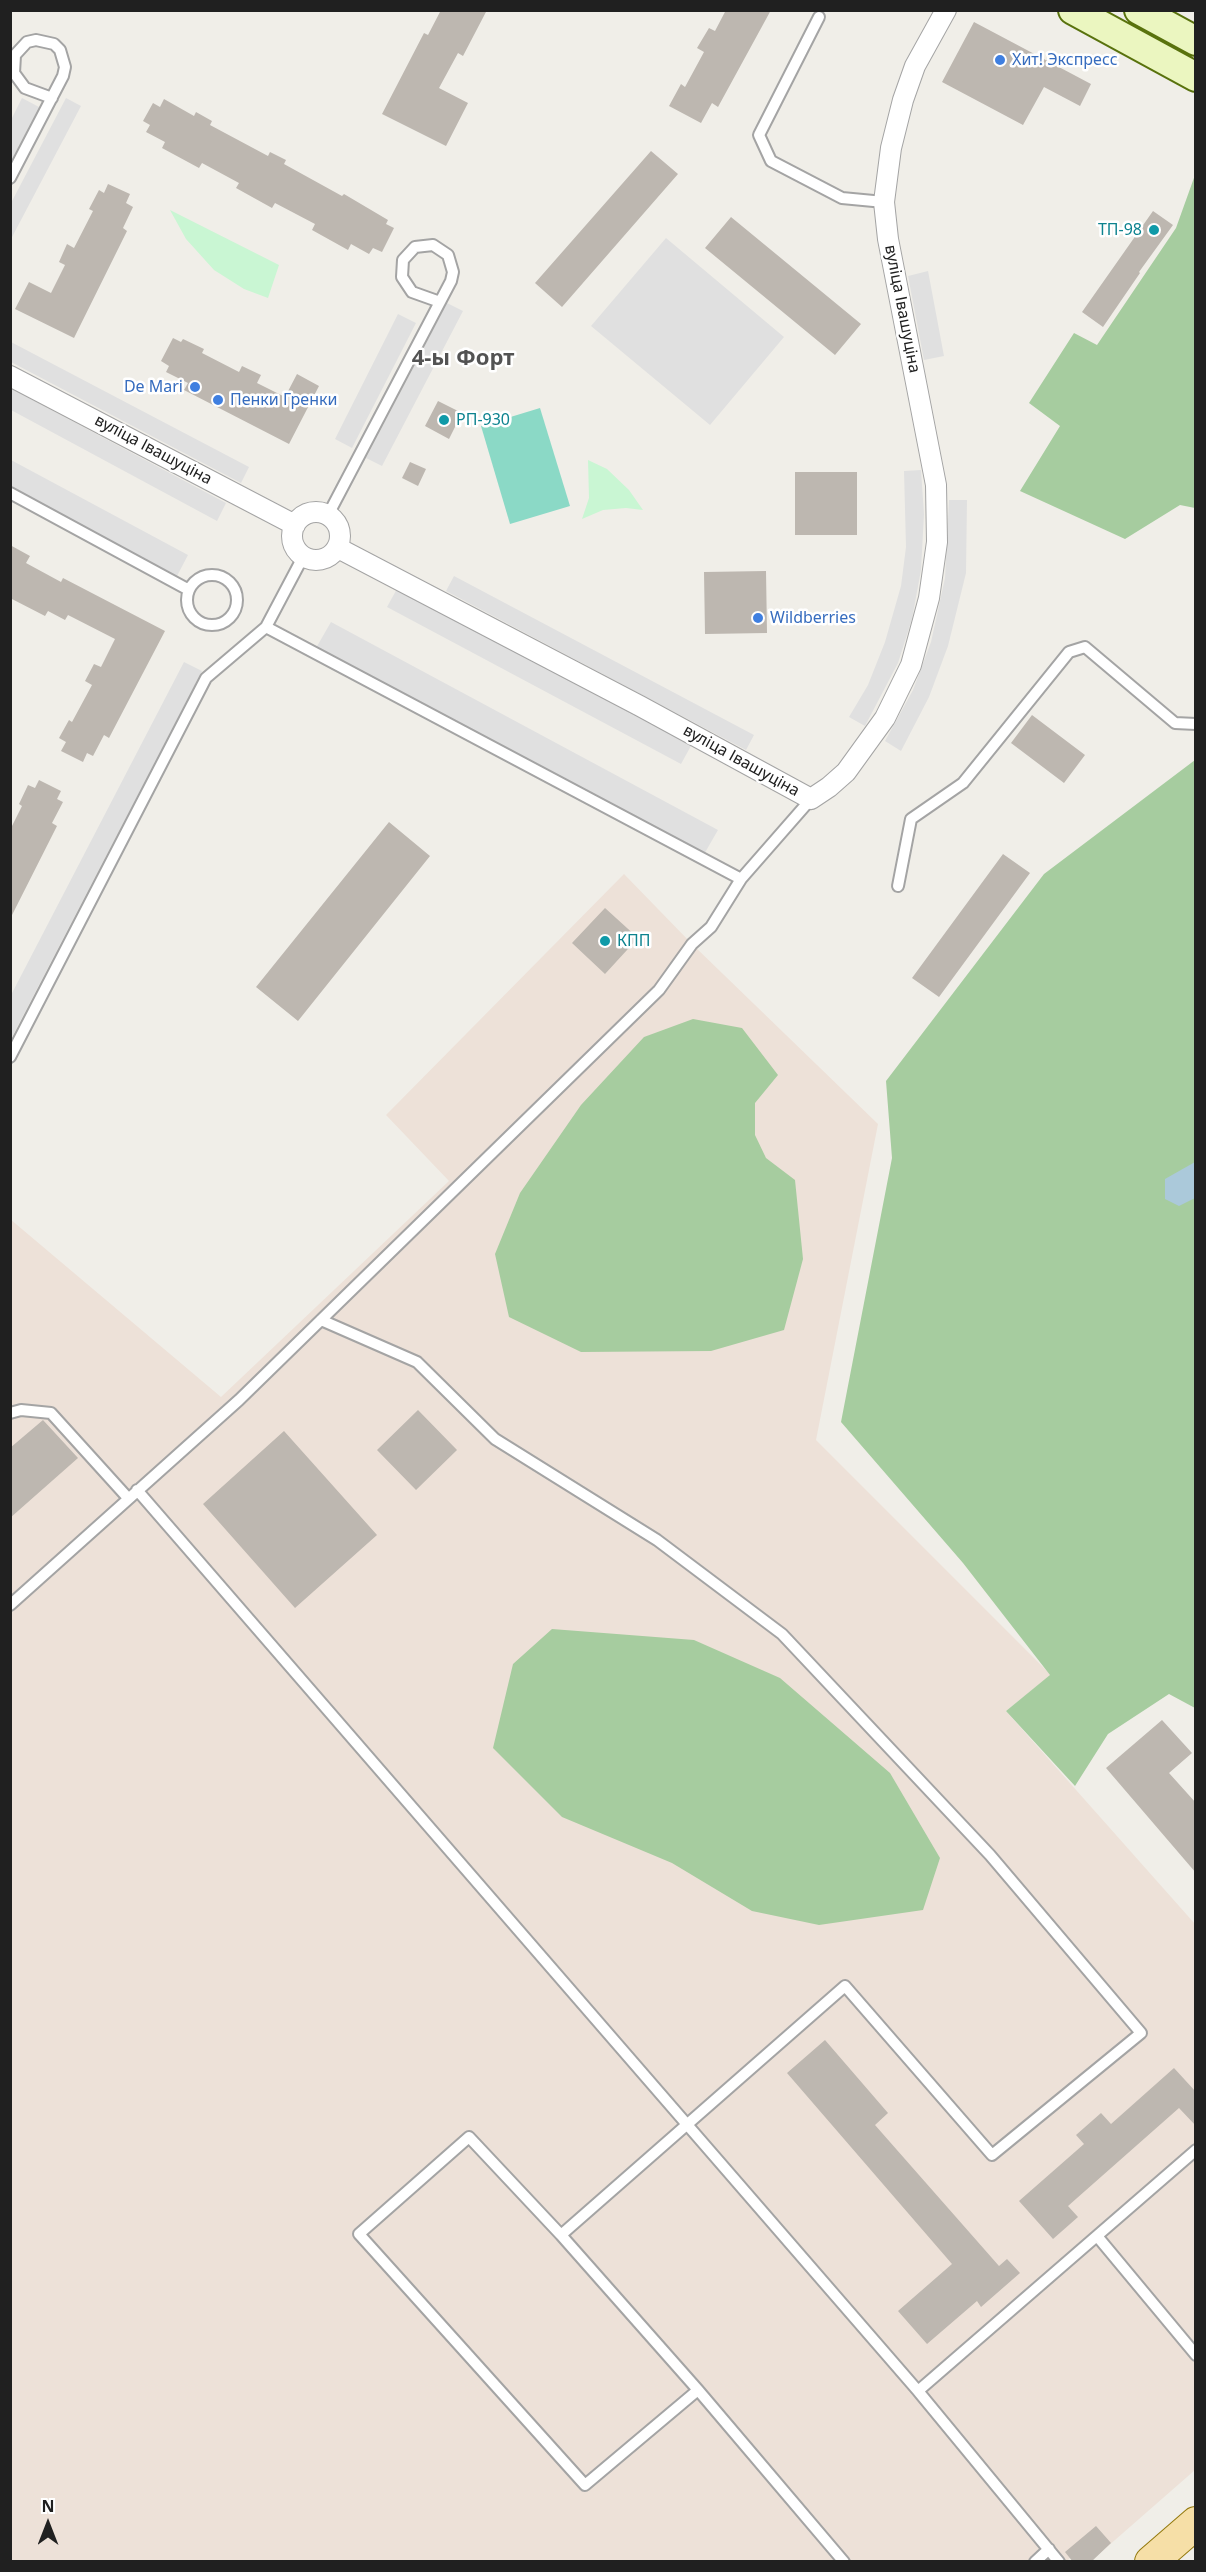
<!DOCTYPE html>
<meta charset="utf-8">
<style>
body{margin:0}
#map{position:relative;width:1206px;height:2572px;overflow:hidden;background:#f0eee8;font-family:"Noto Sans",sans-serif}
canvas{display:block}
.frame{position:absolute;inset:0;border:12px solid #202020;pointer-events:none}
.north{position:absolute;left:18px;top:2494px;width:60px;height:60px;-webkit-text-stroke:4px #fff;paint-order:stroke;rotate:0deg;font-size:16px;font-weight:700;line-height:24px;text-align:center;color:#202020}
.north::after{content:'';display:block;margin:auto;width:21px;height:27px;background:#202020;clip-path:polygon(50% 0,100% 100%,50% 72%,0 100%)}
</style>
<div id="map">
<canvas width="1206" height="2572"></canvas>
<div class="frame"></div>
<div class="north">N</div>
</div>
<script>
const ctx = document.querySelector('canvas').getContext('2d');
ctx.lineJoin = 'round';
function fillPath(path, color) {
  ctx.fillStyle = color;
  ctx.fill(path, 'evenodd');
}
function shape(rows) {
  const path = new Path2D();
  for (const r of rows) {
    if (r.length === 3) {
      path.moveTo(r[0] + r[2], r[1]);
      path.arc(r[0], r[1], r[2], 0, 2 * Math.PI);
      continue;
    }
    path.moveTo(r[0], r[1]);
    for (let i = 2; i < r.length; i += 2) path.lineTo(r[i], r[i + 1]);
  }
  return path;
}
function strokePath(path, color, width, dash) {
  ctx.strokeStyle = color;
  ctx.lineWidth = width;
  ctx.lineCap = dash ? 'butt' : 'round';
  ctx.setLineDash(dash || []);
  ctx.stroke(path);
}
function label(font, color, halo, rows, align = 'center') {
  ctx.font = font + ' "Noto Sans",sans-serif';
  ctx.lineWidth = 5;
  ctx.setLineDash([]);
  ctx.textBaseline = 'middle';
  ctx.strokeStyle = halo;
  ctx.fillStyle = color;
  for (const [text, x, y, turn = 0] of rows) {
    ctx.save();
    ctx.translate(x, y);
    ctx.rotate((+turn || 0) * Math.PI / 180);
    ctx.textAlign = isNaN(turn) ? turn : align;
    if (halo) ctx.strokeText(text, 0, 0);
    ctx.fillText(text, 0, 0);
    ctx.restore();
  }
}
fillPath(shape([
 [624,874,692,944,878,1124,816,1440,1051,1675,1006,1711,1195,1924,1195,2470,1091,2561,1070,2558,1066,2562,11,2561,10,1219,221,1397,449,1181,386,1115]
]), '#ede1d8');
fillPath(shape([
 [1195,175,1195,508,1180,505,1125,539,1020,491,1060,426,1029,403,1074,333,1097,345,1176,228],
 [1195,760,1195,1708,1169,1694,1108,1734,1075,1786,1006,1711,1050,1675,963,1563,841,1422,892,1158,886,1081,1044,874],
 [693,1019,742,1028,778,1075,755,1103,755,1135,766,1158,795,1180,803,1259,784,1330,711,1351,581,1352,509,1317,495,1254,520,1193,581,1105,644,1037],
 [552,1629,694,1640,780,1678,890,1773,940,1858,923,1910,819,1925,752,1911,672,1863,562,1817,493,1748,513,1664]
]), '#a6cc9f');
fillPath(shape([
 [170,210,279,265,268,298,244,289,214,270,186,239],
 [588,460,607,469,629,490,643,510,626,508,603,510,582,519,589,498]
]), '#c9f6d3');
fillPath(shape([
 [540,408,570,506,510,524,481,426]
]), '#8bd9c6');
fillPath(shape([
 [22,98,39,107,11,161,11,120],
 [66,98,81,106,11,239,11,203],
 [666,238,784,337,710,425,591,326],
 [928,271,944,356,924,360,908,276],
 [447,303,463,311,382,466,366,458],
 [398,314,416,323,352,448,335,439],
 [11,342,249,467,241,483,11,362],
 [10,388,226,503,217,521,11,410],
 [11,460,188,555,177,576,11,487],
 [921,470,924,514,921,570,912,619,898,663,865,726,849,717,868,685,885,642,901,586,906,547,904,471],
 [949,500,967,500,966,573,948,646,929,697,901,751,885,741,913,690,931,642,945,578],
 [454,576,754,735,746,750,446,591],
 [398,587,692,744,681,764,387,607],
 [331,622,718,830,703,856,316,648],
 [184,662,202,671,11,1039,11,995]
]), '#e0e0e0');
fillPath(shape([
 [1195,1162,1195,1198,1179,1206,1165,1199,1165,1179]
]), '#abc9da');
fillPath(shape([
 [441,10,487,10,463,56,458,53,439,88,468,103,446,146,382,114,424,33,428,35],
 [726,10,771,10,718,107,712,103,701,123,669,106,681,84,685,87,704,52,697,48,709,28,715,31],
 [974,22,1091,84,1080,106,1044,87,1023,125,942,82],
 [164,99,194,116,196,112,212,121,210,125,268,156,270,152,286,160,284,164,342,196,344,194,388,220,386,224,394,228,382,252,373,248,369,254,351,244,348,250,312,230,315,224,275,203,272,208,236,188,239,183,202,163,199,168,162,148,165,142,146,132,150,125,143,121,153,103,160,107],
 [651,151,678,174,562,307,535,283],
 [108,184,130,194,126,203,133,207,123,228,127,231,74,338,15,309,29,282,51,293,65,265,59,262,67,244,74,248,93,211,89,209,99,190,104,193],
 [1153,211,1173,225,1139,272,1140,273,1103,327,1082,312],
 [731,217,861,324,835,355,705,248],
 [173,338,181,342,183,339,204,349,202,353,239,372,242,366,261,375,257,383,285,397,297,374,319,386,289,444,184,390,188,383,166,372,169,366,161,361],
 [438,401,462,413,449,439,425,426],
 [410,462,426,469,418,486,402,478],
 [795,472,857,472,857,535,795,535],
 [10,545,30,556,26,563,61,582,63,578,165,631,109,738,104,735,93,756,87,753,83,762,61,751,66,742,59,738,69,720,72,722,92,685,85,681,94,664,101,667,115,639,68,615,65,620,48,611,45,616,10,598],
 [766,571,767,633,705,634,704,572],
 [1032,715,1085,755,1064,783,1011,743],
 [39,780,61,791,57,799,63,802,52,823,57,826,10,919,10,830,22,806,19,804,28,785,35,788],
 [389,822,430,856,298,1021,256,987],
 [1003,854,1030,873,939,997,912,978],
 [605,908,638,938,605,974,572,943],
 [418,1410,457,1450,416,1490,377,1450],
 [43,1420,78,1458,10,1518,10,1448],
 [284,1431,377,1535,295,1608,203,1504],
 [1162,1720,1192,1753,1169,1773,1196,1803,1196,1873,1106,1768],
 [825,2040,888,2113,875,2125,999,2266,1007,2259,1020,2273,981,2307,977,2301,927,2344,898,2311,952,2264,787,2073],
 [1174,2068,1196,2092,1196,2126,1179,2108,1068,2206,1078,2217,1053,2239,1019,2201,1084,2144,1076,2135,1101,2113,1111,2124],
 [1096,2526,1111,2543,1091,2562,1073,2562,1065,2552]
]), '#bdb7b0');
const lane = shape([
 [819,17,759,135,771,161,842,198,884,202],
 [10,178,63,76,65,67,60,50,54,44,36,40,27,42,15,55,14,73,25,88,52,98],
 [10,493,189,590],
 [328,515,451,281,453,272,448,255,433,245,415,247,403,260,402,277,412,292,440,302],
 [212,600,25],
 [266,627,741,879],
 [898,886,911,819,963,783,1069,652,1085,647,1175,723,1196,724],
 [10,1057,206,678,266,627,303,557],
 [321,1320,417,1362,495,1439,657,1540,782,1634,990,1855,1141,2033,992,2155,845,1986,561,2235],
 [10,1413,21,1410,51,1413,128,1498],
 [137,1490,918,2391,1059,2562],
 [10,1605,239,1400,659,990,692,944,711,927,741,879,811,799],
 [1097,2236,1196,2355],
 [698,2390,585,2485,359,2234,469,2137,561,2235,698,2390,844,2562],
 [918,2391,1196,2150],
 [1035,2562,1049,2549]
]);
const street = shape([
 [10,376,295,525],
 [316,536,24],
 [338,548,640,706,811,799,829,787,846,772,885,718,911,665,929,598,937,542,936,485,888,239,884,202,891,148,903,100,915,66,946,10]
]);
const secondary = shape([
 [1073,10,1196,77],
 [1139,10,1196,41]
]);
const primary = shape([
 [1151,2562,1196,2523]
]);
strokePath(lane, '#a4a4a4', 14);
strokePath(street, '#a4a4a4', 22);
strokePath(secondary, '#59720d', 32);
strokePath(primary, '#92780b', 34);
strokePath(lane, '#fff', 10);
strokePath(street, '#fff', 20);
strokePath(secondary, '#ebf6c0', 28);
strokePath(primary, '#f6dfa7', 32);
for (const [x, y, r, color] of [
 [1000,60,6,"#3f7fe0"],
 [1154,230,6,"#0f9aa8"],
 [195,387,6,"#3f7fe0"],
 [218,400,6,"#3f7fe0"],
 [444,420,6,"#0f9aa8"],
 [758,618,6,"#3f7fe0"],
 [605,941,6,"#0f9aa8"]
]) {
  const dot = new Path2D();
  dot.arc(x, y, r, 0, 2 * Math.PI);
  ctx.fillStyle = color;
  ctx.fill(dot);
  strokePath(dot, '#fff', 2);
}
label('16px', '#366cbe', '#fff', [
 ["Хит! Экспресс",1012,60],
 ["De Mari",183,387,"right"],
 ["Пенки Гренки",230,400],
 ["Wildberries",770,618]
], 'left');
label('16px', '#0d838f', '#fff', [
 ["ТП-98",1142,230,"right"],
 ["РП-930",456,420],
 ["КПП",617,941]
], 'left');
label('16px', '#202020', '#fff', [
 ["вуліца Івашуціна",902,309,79],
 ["вуліца Івашуціна",153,450,28],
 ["вуліца Івашуціна",741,761,29]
]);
label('bold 22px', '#535353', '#fff', [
 ["4-ы Форт",463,359]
]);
</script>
